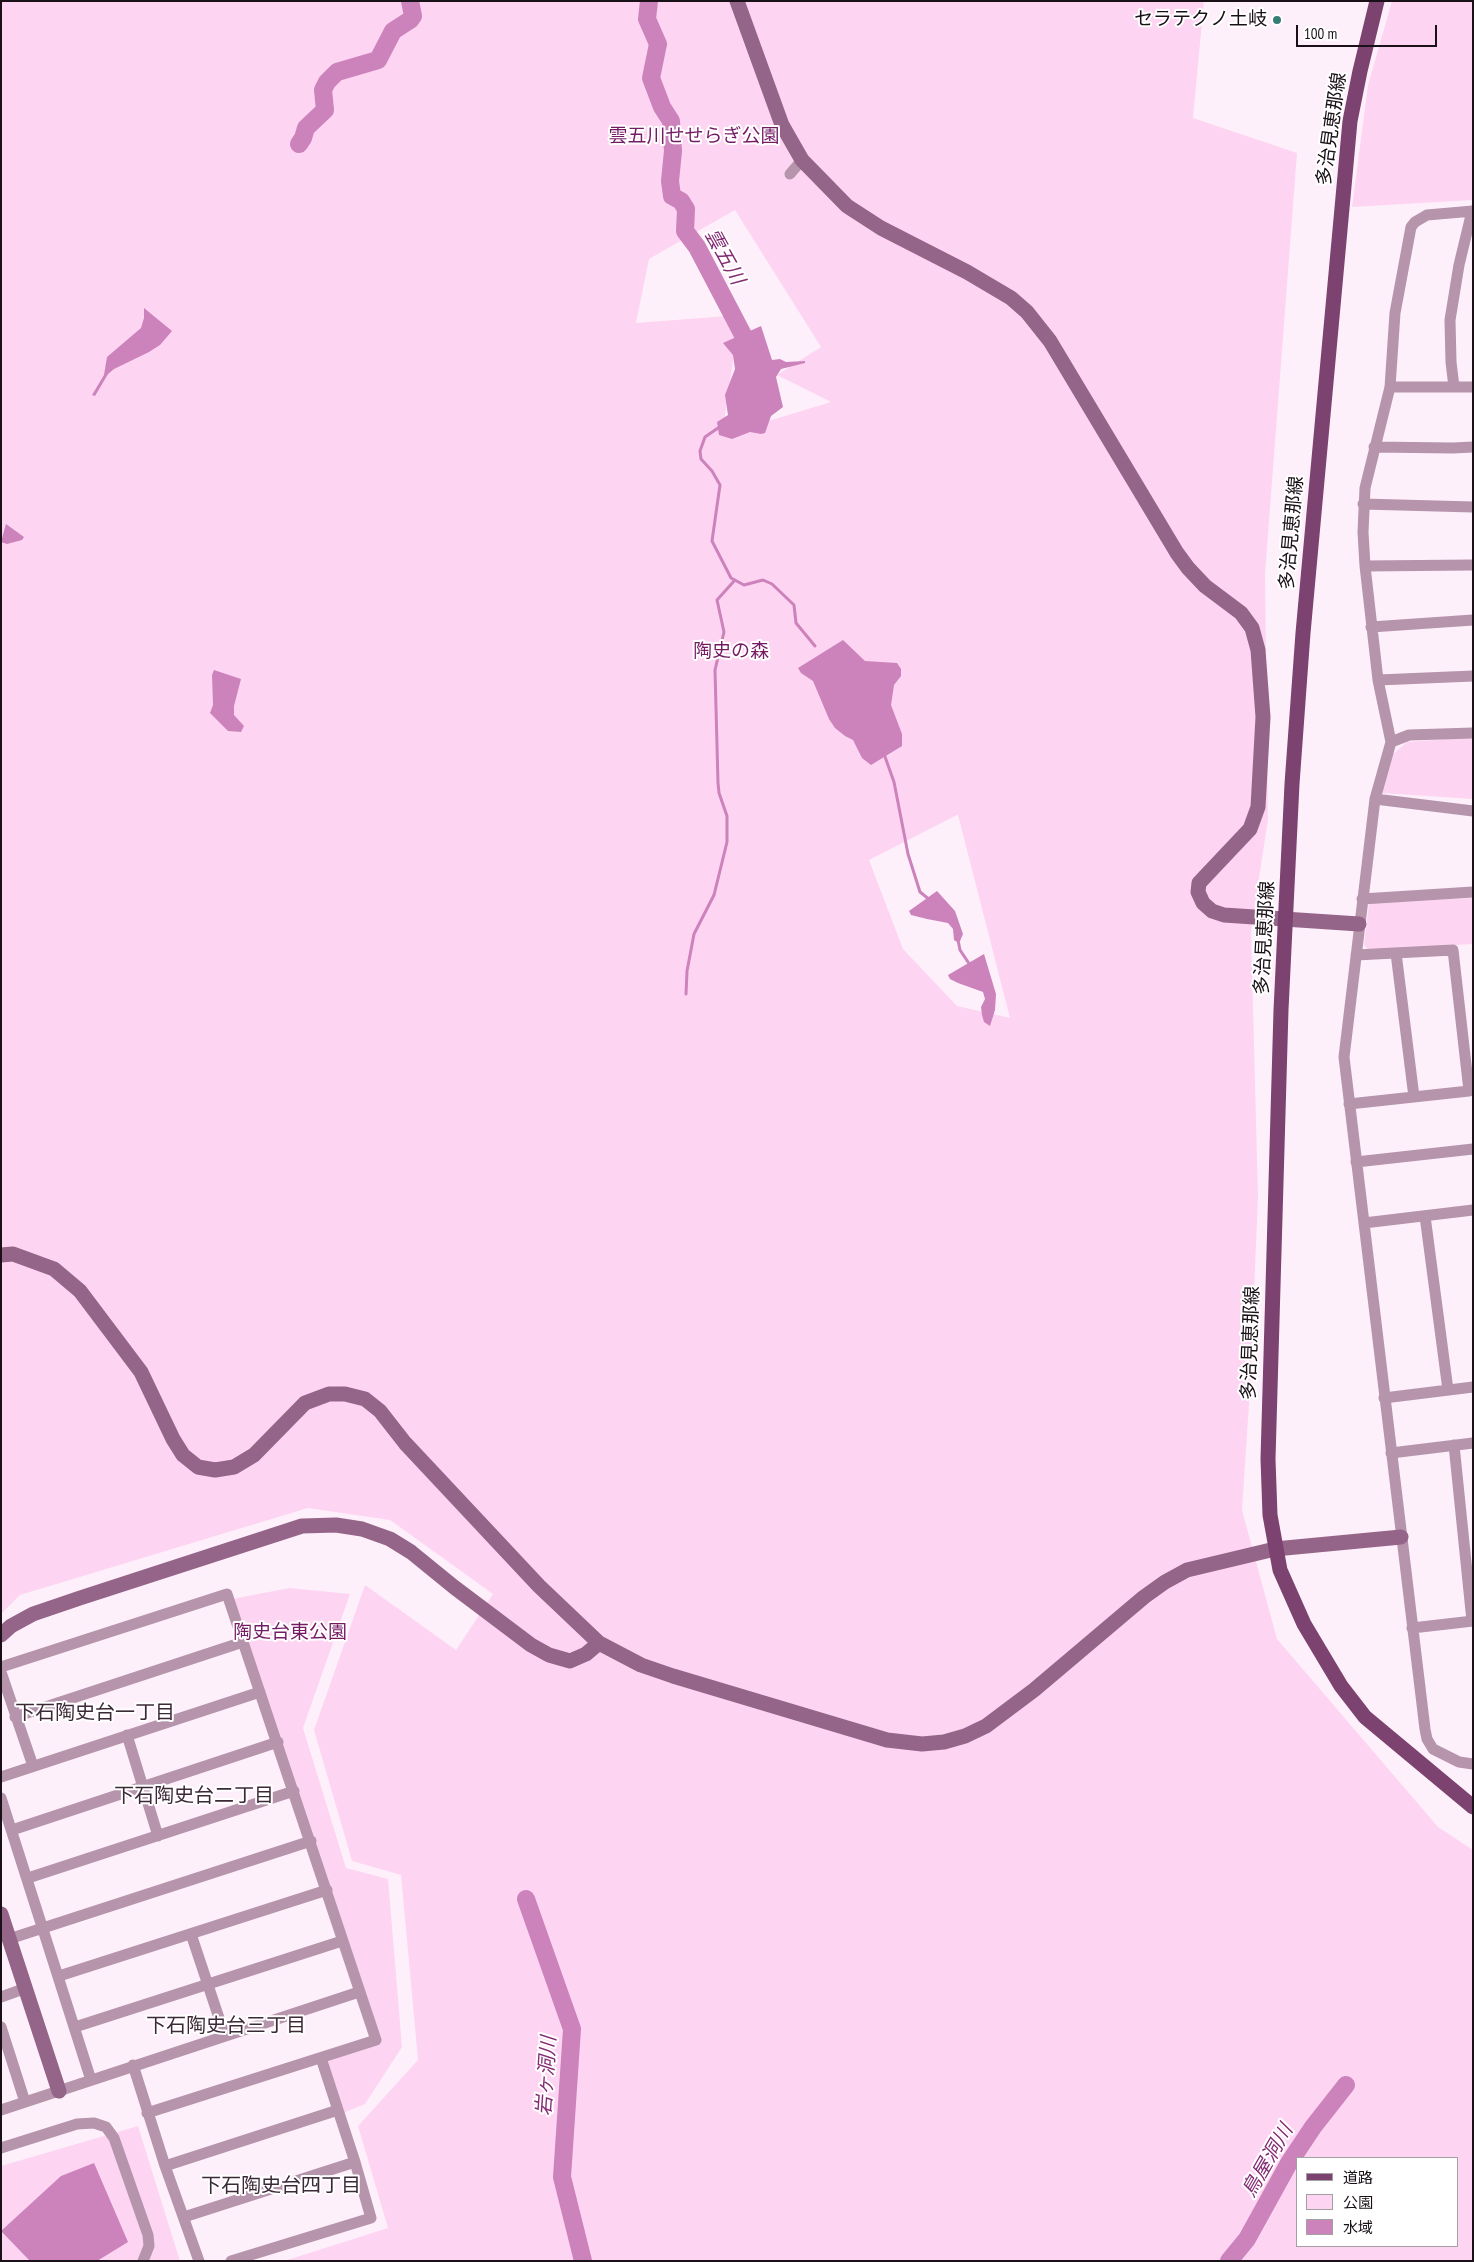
<!DOCTYPE html>
<meta charset="utf-8">
<style>
body{margin:0}
#map{position:relative;width:1474px;height:2262px;overflow:hidden;background:#fef0fa;font-family:"PT Sans Narrow","Noto Sans JP",sans-serif}
canvas{display:block}
.frame{position:absolute;inset:0;border:2px solid #191117;pointer-events:none}
.legend{position:absolute;left:1296px;top:2157px;width:162px;height:90px;box-sizing:border-box;background:#fff;border:1px solid #a3a0a2;margin:0;padding:6px 9px;list-style:none;font-size:15px;color:#191117}
.legend li{display:flex;align-items:center;gap:10px;height:25px}
.legend b{width:25px;border:1px solid #a3a0a2}
.scale{position:absolute;left:1296px;top:25px;width:141px;height:22px;box-sizing:border-box;border:2px solid #191117;border-top:0;padding-left:6px;font-size:15px;line-height:18px;white-space:nowrap;color:#191117;-webkit-text-stroke:4px #fff;paint-order:stroke}
</style>
<div id="map">
<canvas width="1474" height="2262"></canvas>
<div class="frame"></div>
<ul class="legend">
<li><b style="height:6px;background:#7d4370"></b>道路</li>
<li><b style="height:14px;background:#fdd5f2"></b>公園</li>
<li><b style="height:14px;background:#cc82bb"></b>水域</li>
</ul>
<div class="scale">100 m</div>
</div>
<script>
const ctx = document.querySelector('canvas').getContext('2d');
ctx.lineJoin = 'round';
function fillPath(path, color) {
  ctx.fillStyle = color;
  ctx.fill(path, 'evenodd');
}
function shape(rows) {
  const path = new Path2D();
  for (const r of rows) {
    path.moveTo(r[0], r[1]);
    for (let i = 2; i < r.length; i += 2) path.lineTo(r[i], r[i + 1]);
  }
  return path;
}
function strokePath(path, color, width, dash) {
  ctx.strokeStyle = color;
  ctx.lineWidth = width;
  ctx.lineCap = dash ? 'butt' : 'round';
  ctx.setLineDash(dash || []);
  ctx.stroke(path);
}
function label(font, color, halo, rows, align = 'center') {
  ctx.font = font + ' "PT Sans Narrow","Noto Sans JP",sans-serif';
  ctx.lineWidth = 4;
  ctx.setLineDash([]);
  ctx.textBaseline = 'middle';
  ctx.strokeStyle = halo;
  ctx.fillStyle = color;
  for (const [text, x, y, turn = 0] of rows) {
    ctx.save();
    ctx.translate(x, y);
    ctx.rotate((+turn || 0) * Math.PI / 180);
    ctx.textAlign = isNaN(turn) ? turn : align;
    if (halo) ctx.strokeText(text, 0, 0);
    ctx.fillText(text, 0, 0);
    ctx.restore();
  }
}
fillPath(shape([
 [1,1,1204,1,1193,118,1297,153,1265,574,1268,819,1251,931,1258,1197,1250,1389,1242,1510,1277,1639,1438,1827,1473,1850,1473,2261,284,2261,388,2228,358,2126,418,2060,401,1875,352,1861,314,1730,365,1585,456,1650,493,1594,390,1520,308,1508,20,1595,1,1614],
 [735,210,821,347,777,375,831,402,722,435,740,315,636,323,649,259],
 [957,815,958,815,1010,1018,957,1006,903,949,869,860],
 [1298,2158,1458,2158,1458,2246,1298,2246],
 [1392,1,1473,1,1473,200,1352,207,1368,85],
 [1473,737,1473,799,1380,793,1391,756,1407,742],
 [1473,898,1473,944,1368,950,1364,945,1369,904,1373,902],
 [290,1588,350,1594,303,1728,346,1868,388,1879,402,2047,365,2104,343,2113,326,2061,380,2043,232,1599],
 [138,2126,180,2261,1,2261,1,2166]
]), '#fdd5f2');
fillPath(shape([
 [144,308,172,331,160,345,149,352,114,369,108,374,95,396,92,395,104,375,107,357,141,328,144,318],
 [761,326,772,360,780,359,786,362,805,361,805,363,781,369,776,377,783,407,771,416,765,433,761,434,750,432,732,439,719,435,717,422,728,415,725,395,735,369,733,355,723,343],
 [6,524,24,537,22,540,7,544,1,542],
 [843,640,865,661,897,663,901,669,901,676,894,685,891,705,902,734,902,746,871,765,862,758,853,740,845,736,835,728,829,719,813,681,801,673,798,668],
 [214,670,241,679,234,706,234,715,244,726,241,732,228,731,210,713,213,705,212,675],
 [937,891,955,911,963,934,960,941,957,942,954,940,953,929,948,923,927,919,911,915,909,911],
 [984,954,996,994,995,1010,990,1026,984,1022,982,1015,981,1007,985,999,983,992,958,983,950,979,948,975],
 [94,2163,128,2242,97,2261,30,2261,1,2231,61,2176]
]), '#cc82bb');
strokePath(shape([
 [718,428,705,437,700,451,701,459,712,471,720,485,712,541,731,578,744,585,763,580,772,584,794,605,796,623,815,646],
 [884,754,894,782,908,854,920,892,930,900],
 [958,940,960,950,970,965],
 [686,994,687,971,694,934,714,895,727,842,727,816,719,793,718,783,715,670,724,632,717,600,735,580]
]), '#cc82bb', 3);
strokePath(shape([
 [649,1,647,19,658,44,651,78,662,107,671,121,673,151,670,181,672,196,681,201,686,209,685,231,697,247,753,354],
 [299,144,303,138,306,128,325,110,323,90,327,82,337,72,378,60,393,31,410,20,413,16,410,1],
 [526,1899,572,2029,562,2177,583,2261],
 [1229,2261,1247,2239,1289,2163,1313,2127,1346,2085]
]), '#cc82bb', 18);
strokePath(shape([
 [790,174,802,160],
 [1473,211,1427,215,1415,222,1411,227,1395,313,1390,387,1365,488,1363,532,1365,566,1378,680,1391,742,1375,799,1344,1057,1425,1729,1427,1739,1433,1749,1459,1762,1473,1764],
 [1390,387,1473,387],
 [1454,387,1451,362,1450,320,1459,265,1472,211],
 [1374,447,1453,448,1473,447],
 [1363,504,1473,507],
 [1365,566,1473,565],
 [1371,627,1473,620],
 [1378,680,1473,676],
 [1391,742,1409,735,1473,733],
 [1375,799,1473,811],
 [1362,899,1473,892],
 [1396,953,1414,1097],
 [1349,1104,1469,1091,1453,950,1356,955],
 [1356,1162,1473,1149],
 [1425,1216,1448,1390],
 [1364,1223,1473,1210],
 [1384,1398,1473,1387],
 [1454,1445,1472,1621],
 [1391,1453,1473,1443],
 [1412,1628,1473,1621],
 [1,1667,227,1594,376,2040,147,2113],
 [1,1672,33,1766],
 [15,1717,243,1642],
 [127,1735,158,1836],
 [1,1777,260,1692],
 [1,1798,91,2080],
 [12,1830,278,1742],
 [28,1878,294,1791],
 [191,1934,225,2036],
 [9,1939,311,1841],
 [59,1976,327,1890],
 [1,1997,26,1988],
 [1,2027,25,2102],
 [75,2027,342,1941],
 [133,2065,165,2166,338,2110],
 [1,2110,359,1992],
 [1,2148,77,2124,94,2123,106,2127,114,2138,148,2235,149,2246,143,2261],
 [165,2166,199,2261],
 [184,2217,355,2162],
 [231,2261,371,2218,355,2162,321,2058]
]), '#b594ac', 11);
strokePath(shape([
 [737,1,782,125,802,160,847,206,881,228,967,272,1011,298,1027,312,1050,341,1177,553,1188,568,1205,586,1241,613,1252,628,1258,650,1263,717,1258,807,1250,829,1199,883,1198,892,1203,903,1212,911,1224,915,1359,924],
 [1,1255,13,1254,54,1269,80,1291,141,1372,173,1439,183,1455,198,1467,215,1470,234,1467,254,1455,305,1403,329,1394,345,1394,365,1399,380,1411,405,1443,539,1586,599,1643,641,1665,673,1676,887,1740,922,1744,944,1742,965,1736,986,1726,1034,1690,1144,1597,1165,1582,1187,1570,1275,1549,1401,1537],
 [1,1635,11,1626,33,1614,80,1598,302,1526,336,1525,362,1529,390,1539,411,1552,454,1587,531,1645,549,1655,570,1661,586,1654,599,1643],
 [1,1914,59,2091]
]), '#956589', 15);
strokePath(shape([
 [1377,1,1360,71,1350,121,1303,633,1292,784,1281,1010,1268,1459,1270,1515,1280,1570,1304,1624,1341,1686,1365,1717,1473,1807]
]), '#7d4370', 15);
for (const [x, y, r, color] of [
 [1277,20,5,"#367d75"]
]) {
  const dot = new Path2D();
  dot.arc(x, y, r, 0, 2 * Math.PI);
  ctx.fillStyle = color;
  ctx.fill(dot);
  strokePath(dot, '#fff', 2);
}
label('19px', '#191117', '#fff', [
 ["セラテクノ土岐",1267,20]
], 'right');
label('19px', '#191117', '#fff', [
 ["多治見恵那線",1332,129,-82],
 ["多治見恵那線",1292,533,-85],
 ["多治見恵那線",1265,938,-87],
 ["多治見恵那線",1251,1343,-88]
]);
label('19px', '#741b64', '#fff', [
 ["雲五川せせらぎ公園",694,137],
 ["陶史の森",731,652],
 ["陶史台東公園",290,1633]
]);
label('italic 20px', '#842d74', '#fff', [
 ["雲五川",724,257,61],
 ["岩ヶ洞川",547,2076,-86],
 ["鳥屋洞川",1268,2161,-60]
]);
label('20px', '#3b2936', '#fff', [
 ["下石陶史台一丁目",95,1713],
 ["下石陶史台二丁目",194,1796],
 ["下石陶史台三丁目",226,2026],
 ["下石陶史台四丁目",281,2186]
]);
</script>
